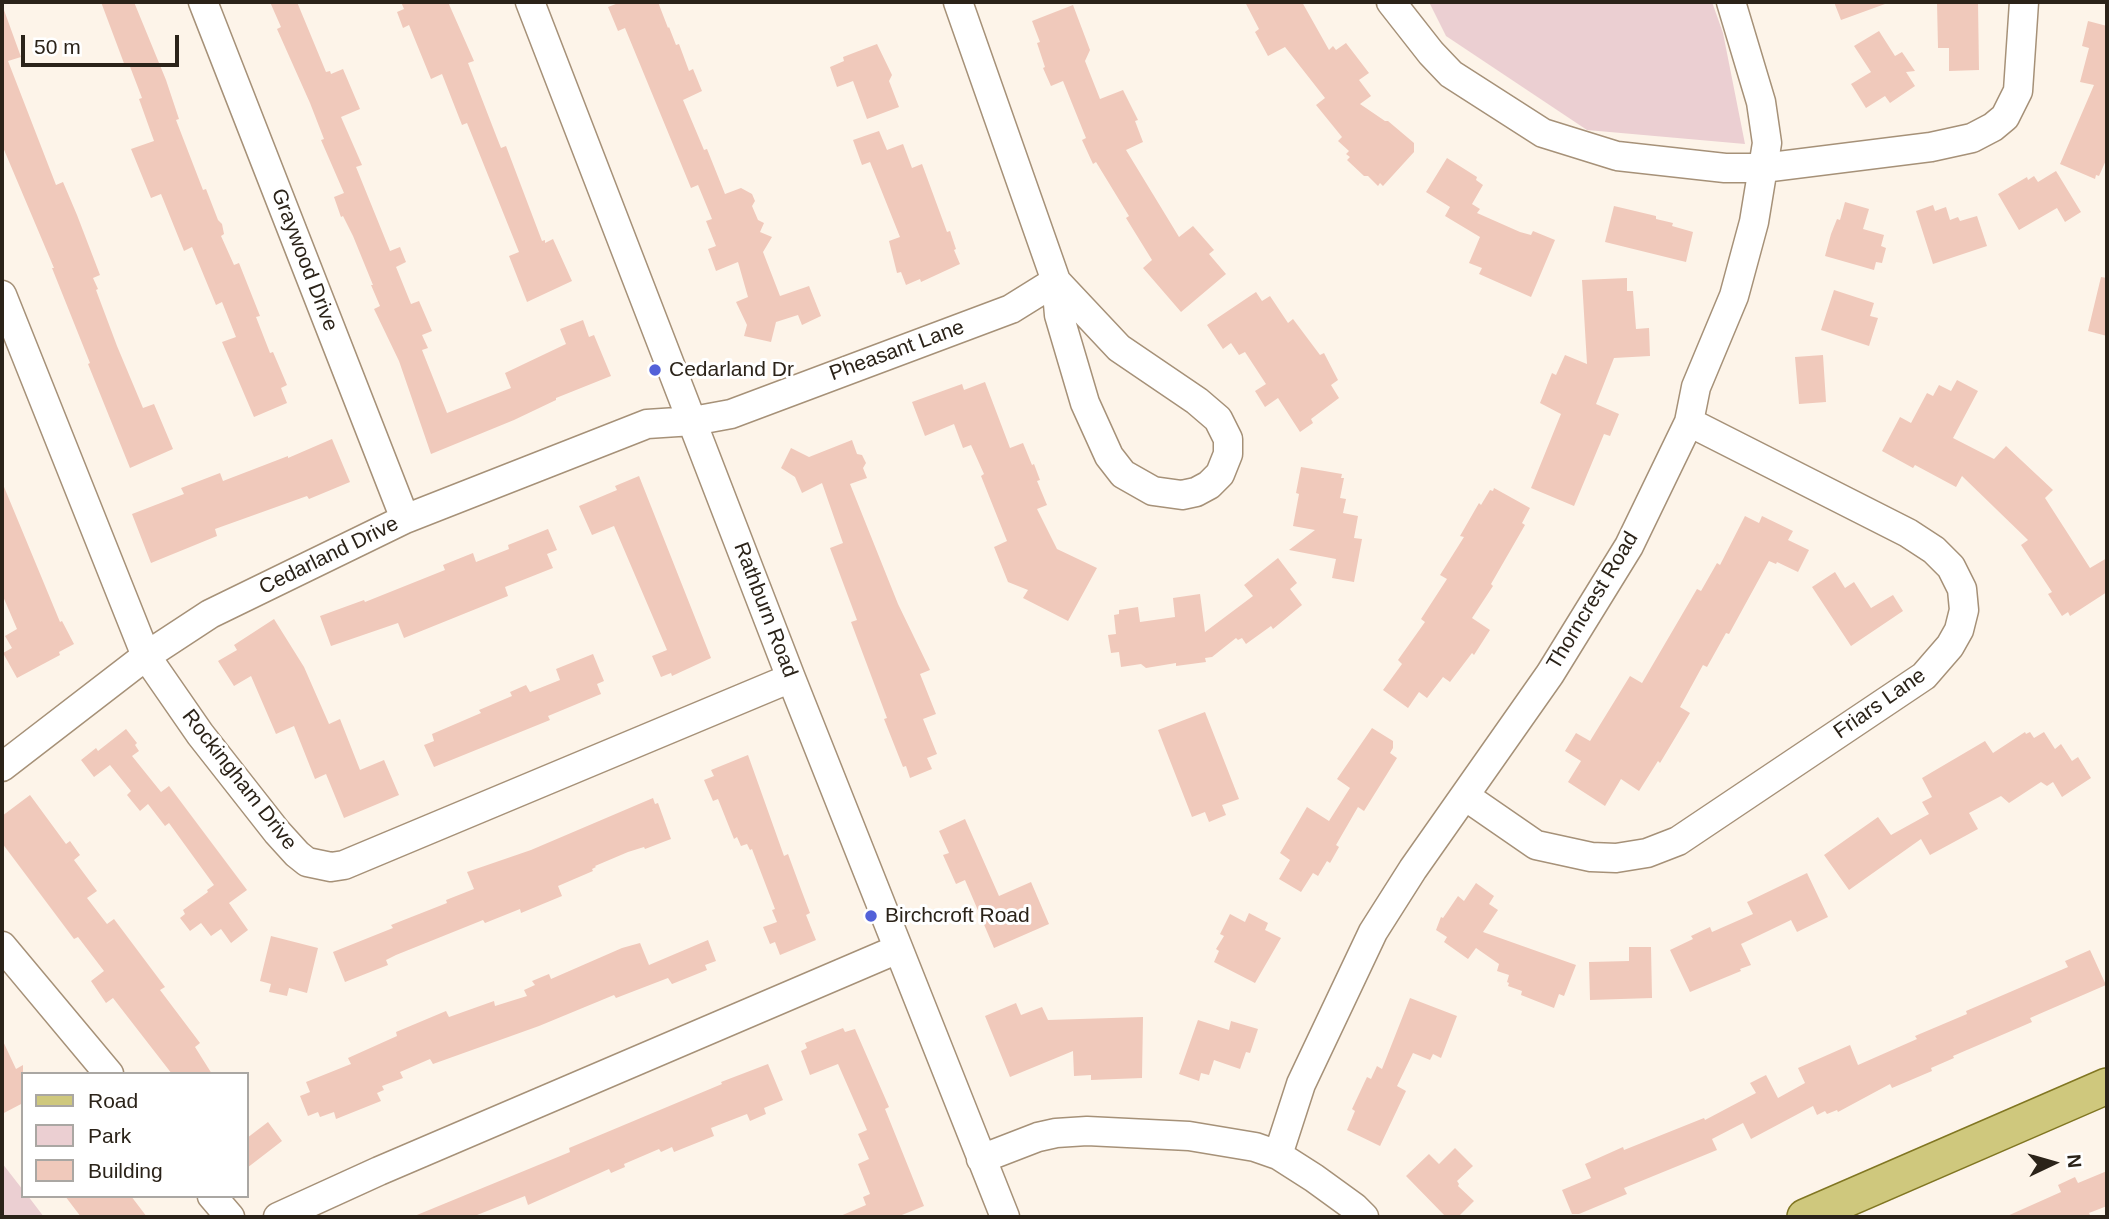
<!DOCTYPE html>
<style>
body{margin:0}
#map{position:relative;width:2109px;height:1219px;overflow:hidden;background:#fdf4e9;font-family:Helvetica,sans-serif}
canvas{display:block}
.frame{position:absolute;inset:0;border:4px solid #2b2319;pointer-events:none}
.legend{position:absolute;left:21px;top:1072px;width:228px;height:126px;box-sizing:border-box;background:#fff;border:2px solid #aaa7a3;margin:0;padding:9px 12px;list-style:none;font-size:21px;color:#2b2319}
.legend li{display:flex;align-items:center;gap:14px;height:35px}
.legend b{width:35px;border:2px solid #aaa7a3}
.north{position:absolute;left:2018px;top:1128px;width:70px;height:70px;-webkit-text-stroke:5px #fff;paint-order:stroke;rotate:85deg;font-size:19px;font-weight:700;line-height:28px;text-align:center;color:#2b2319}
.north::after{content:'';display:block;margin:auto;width:24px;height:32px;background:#2b2319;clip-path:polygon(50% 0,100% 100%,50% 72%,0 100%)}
.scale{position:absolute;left:21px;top:35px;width:158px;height:32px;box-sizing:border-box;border:4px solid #2b2319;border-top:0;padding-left:9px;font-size:21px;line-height:24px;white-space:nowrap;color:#2b2319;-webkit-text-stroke:5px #fff;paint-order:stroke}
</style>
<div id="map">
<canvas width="2109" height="1219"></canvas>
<div class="frame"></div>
<ul class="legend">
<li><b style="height:9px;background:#cfc87d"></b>Road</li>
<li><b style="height:19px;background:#ebcfd2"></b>Park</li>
<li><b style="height:19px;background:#f0c9bb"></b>Building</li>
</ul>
<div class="north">N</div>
<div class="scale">50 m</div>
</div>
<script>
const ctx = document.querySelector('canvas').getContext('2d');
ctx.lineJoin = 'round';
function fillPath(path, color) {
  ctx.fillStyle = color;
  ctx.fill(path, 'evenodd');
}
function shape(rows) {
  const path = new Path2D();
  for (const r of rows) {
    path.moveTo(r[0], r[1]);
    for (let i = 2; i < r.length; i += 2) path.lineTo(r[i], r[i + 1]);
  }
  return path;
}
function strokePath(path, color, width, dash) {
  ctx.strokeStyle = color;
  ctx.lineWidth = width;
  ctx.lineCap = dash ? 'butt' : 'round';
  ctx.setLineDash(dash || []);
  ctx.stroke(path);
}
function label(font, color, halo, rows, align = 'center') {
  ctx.font = font + ' Helvetica,sans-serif';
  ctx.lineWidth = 6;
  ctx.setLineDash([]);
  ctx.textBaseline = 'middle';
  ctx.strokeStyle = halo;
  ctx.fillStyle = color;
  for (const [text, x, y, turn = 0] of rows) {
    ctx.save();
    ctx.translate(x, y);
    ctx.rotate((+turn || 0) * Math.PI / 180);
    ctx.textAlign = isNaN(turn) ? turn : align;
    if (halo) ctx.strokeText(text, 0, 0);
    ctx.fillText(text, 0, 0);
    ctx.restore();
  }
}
fillPath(shape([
 [1429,2,1712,2,1723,33,1745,144,1587,130,1446,36],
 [2,1163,23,1190,23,1196,28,1196,44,1217,2,1217]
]), '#ebcfd2');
fillPath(shape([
 [101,2,134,2,166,80,179,119,176,120,203,190,206,189,218,220,222,224,224,234,221,236,234,265,239,263,260,316,256,317,270,353,273,352,287,385,281,388,287,403,254,417,222,342,236,337,222,302,216,305,192,247,184,251,161,194,151,198,131,149,154,141,139,99,142,98,129,64,125,66],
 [270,2,297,2,326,72,330,71,331,74,343,69,360,109,341,117,362,165,356,167,390,251,400,247,406,262,396,267,411,304,419,301,432,331,422,335,428,348,422,350,447,413,511,388,505,373,566,344,560,329,583,320,589,337,594,335,611,376,556,398,556,400,514,420,431,454,399,361,374,309,380,306,371,285,373,285,353,236,343,216,341,217,334,197,344,193,321,140,324,139,310,103,277,29,281,27],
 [401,2,448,2,474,61,468,63,497,138,501,148,506,146,542,241,545,240,545,243,553,239,572,281,527,302,509,256,519,252,467,123,462,125,442,74,431,79,409,25,403,28,397,12,404,9],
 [621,2,658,2,668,28,669,27,676,45,679,44,689,71,693,69,702,91,683,100,704,150,707,149,725,194,741,188,752,194,755,201,752,206,758,220,764,223,760,232,772,237,763,252,780,296,809,286,821,316,802,325,798,315,776,322,771,342,744,336,747,325,736,302,748,297,738,262,716,271,708,249,716,246,706,221,712,219,698,185,691,188,625,28,618,31,608,7],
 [1245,2,1302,2,1329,50,1333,46,1336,50,1346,43,1369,73,1359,80,1371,96,1360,104,1385,121,1388,121,1414,143,1414,152,1383,186,1380,183,1378,186,1368,176,1364,176,1347,160,1350,157,1346,154,1349,151,1338,141,1342,137,1316,105,1325,98,1285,47,1268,56,1255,32,1259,29],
 [1834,2,1885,2,1885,4,1841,20],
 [1937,2,1978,2,1979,70,1949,71,1949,48,1938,48],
 [1073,5,1090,50,1085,61,1100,99,1123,90,1138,120,1135,121,1143,142,1126,150,1179,237,1193,226,1214,250,1209,254,1226,274,1181,312,1143,268,1152,260,1126,218,1129,216,1096,162,1093,164,1082,140,1086,138,1063,81,1051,86,1043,68,1045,67,1037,43,1040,42,1032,21],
 [2,10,4,10,21,57,8,61,56,185,63,182,77,215,100,275,93,278,98,289,96,290,117,346,143,408,154,404,173,449,130,468,88,364,90,363,52,268,54,268,2,145],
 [2088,21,2107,26,2107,158,2099,176,2096,175,2095,179,2060,164,2094,85,2080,82,2089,48,2082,46],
 [1879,31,1895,56,1902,52,1915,71,1906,72,1915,86,1890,103,1885,96,1866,108,1851,84,1871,72,1854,46],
 [877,44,892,75,889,81,899,107,867,119,853,81,837,87,830,67,844,61,843,57],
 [879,131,887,150,903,144,912,168,922,164,947,232,950,231,956,249,954,250,960,264,921,282,920,279,906,285,901,272,897,273,889,241,900,237,870,162,862,165,853,140],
 [1447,158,1477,177,1476,180,1483,185,1472,204,1480,209,1477,213,1520,232,1531,235,1533,231,1555,240,1531,297,1479,274,1482,268,1469,263,1480,237,1445,216,1450,207,1426,192],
 [2056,171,2081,212,2065,222,2057,208,2019,230,1998,194,2027,177,2028,180,2034,176,2038,182],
 [1845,202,1869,209,1863,229,1884,235,1881,246,1886,248,1882,263,1876,262,1874,270,1825,256,1831,234,1837,219,1840,220],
 [1933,205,1935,211,1946,207,1950,220,1958,217,1960,221,1977,216,1987,246,1933,264,1916,211],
 [1614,206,1656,216,1656,219,1673,223,1672,226,1693,232,1686,262,1605,242],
 [2101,277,2107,278,2107,336,2088,331],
 [1627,278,1627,291,1633,291,1636,329,1649,328,1650,356,1614,358,1596,404,1619,414,1610,436,1604,434,1574,506,1531,488,1561,414,1540,403,1552,373,1556,375,1565,355,1587,364,1582,280],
 [1834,290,1874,303,1870,316,1878,318,1869,346,1821,330],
 [1256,292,1262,301,1270,296,1288,323,1293,319,1320,355,1324,353,1338,380,1331,385,1339,398,1311,419,1313,423,1300,432,1278,398,1265,407,1255,391,1266,384,1245,352,1239,355,1231,343,1223,349,1207,325],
 [1823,355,1826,402,1799,404,1795,357],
 [1957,380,1978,391,1953,438,1994,459,2006,446,2053,490,2045,498,2090,568,2107,558,2107,592,2070,616,2068,612,2062,616,2048,594,2052,592,2021,545,2028,540,1962,476,1956,487,1915,465,1913,468,1882,451,1900,417,1911,423,1927,393,1933,396,1939,385,1951,391],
 [985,382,1010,448,1023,443,1032,465,1034,464,1040,480,1037,481,1047,505,1037,509,1057,549,1097,568,1068,621,1023,598,1028,590,1008,582,994,547,1007,541,981,476,984,474,971,445,963,448,954,424,925,436,912,402,962,384,964,390],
 [332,439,350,482,309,499,307,496,215,529,217,536,151,563,132,514,184,494,181,488,220,473,223,481,288,456,288,458],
 [852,440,857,454,862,455,866,463,863,468,867,478,850,484,898,604,930,670,920,674,936,714,923,719,937,754,927,758,932,769,910,778,906,766,903,767,884,719,887,718,851,622,857,620,830,548,843,543,822,483,802,493,795,477,781,468,791,448,809,457],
 [1301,467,1342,474,1341,478,1344,478,1340,498,1346,499,1343,513,1358,516,1354,538,1362,539,1354,582,1332,578,1336,559,1289,550,1315,530,1293,526,1299,494,1296,493],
 [639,476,711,658,672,676,671,673,661,677,652,656,667,650,614,526,592,535,579,506,617,490,615,486],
 [2,482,60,622,62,621,74,644,59,652,60,655,17,678,3,653,12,648,5,636,17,629,2,594],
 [1494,488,1530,508,1522,523,1525,525,1491,584,1493,586,1472,618,1490,630,1474,655,1472,653,1450,682,1443,677,1427,698,1419,692,1408,708,1383,690,1402,664,1398,660,1425,622,1421,619,1447,579,1440,575,1464,537,1460,536,1479,503,1481,505,1490,490,1493,491],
 [1745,516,1759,523,1762,516,1793,531,1788,540,1809,550,1798,572,1777,562,1776,564,1769,561,1729,634,1726,633,1707,667,1703,665,1680,707,1690,713,1660,763,1658,761,1639,791,1621,779,1605,806,1568,782,1581,761,1565,751,1576,733,1590,741,1630,676,1642,683,1697,589,1701,591,1717,563,1720,565],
 [548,529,557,550,547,554,553,568,505,587,508,596,404,638,398,623,331,646,320,616,364,600,365,602,445,570,443,565,473,553,476,562,509,549,508,545],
 [1278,558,1297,583,1290,589,1302,605,1273,629,1271,626,1246,644,1242,638,1238,640,1236,638,1212,657,1205,658,1206,662,1176,666,1176,663,1146,668,1141,664,1121,667,1119,652,1111,653,1108,635,1116,634,1114,615,1119,614,1119,610,1138,607,1140,622,1175,617,1173,598,1200,594,1205,632,1253,596,1244,585],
 [1835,572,1845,588,1854,582,1871,608,1893,595,1903,611,1851,646,1812,587],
 [274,619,304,667,329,724,340,719,360,770,384,760,399,795,344,818,326,774,315,779,294,726,276,734,251,676,234,686,218,661,237,650,234,645],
 [593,654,604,681,597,684,601,694,548,716,550,720,434,767,424,745,434,741,432,734,481,713,479,710,512,696,510,692,526,685,530,692,560,680,556,669],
 [1205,712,1239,799,1222,805,1226,815,1209,822,1205,812,1192,817,1158,730],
 [1372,728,1393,741,1393,748,1390,753,1397,758,1364,811,1358,807,1336,845,1339,847,1330,863,1327,861,1318,876,1313,873,1301,892,1279,879,1290,860,1280,853,1307,807,1329,821,1350,788,1337,779],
 [126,729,137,743,135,745,139,751,132,756,161,792,169,786,247,890,229,903,248,930,231,943,221,929,211,936,201,923,190,931,180,918,185,914,183,910,208,892,207,890,214,885,169,823,165,826,148,804,140,811,127,795,131,791,110,765,94,777,81,760,96,748,98,751],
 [2025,732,2026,734,2030,732,2034,738,2044,732,2055,749,2061,744,2072,761,2078,757,2091,778,2062,797,2053,782,2047,786,2041,782,2009,803,2001,796,1969,813,1978,829,1930,855,1921,839,1849,890,1824,855,1878,817,1891,835,1929,814,1922,802,1932,797,1922,778,1985,741,1993,753],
 [748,755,784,856,788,854,802,892,810,913,806,915,816,940,780,955,775,942,770,944,763,927,777,922,772,910,775,909,752,849,750,850,747,844,741,846,737,837,734,839,718,799,713,801,704,780,714,776,711,770],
 [30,795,66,844,70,841,80,855,74,860,97,891,87,898,107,924,114,919,165,987,160,990,200,1043,195,1047,212,1074,172,1074,113,998,106,1003,91,981,104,971,78,937,74,939,2,843,2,816],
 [653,798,655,804,658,803,671,839,645,849,644,847,628,852,595,866,596,867,592,869,593,871,558,886,562,896,521,913,520,909,485,923,483,920,396,955,386,960,388,965,345,982,333,952,393,928,391,925,447,903,446,900,474,889,467,872,531,850],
 [965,819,999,896,1031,882,1049,924,994,948,965,880,956,884,943,855,949,853,939,831],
 [1807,873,1828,917,1797,932,1791,920,1741,944,1751,965,1740,969,1741,971,1690,992,1670,950,1693,939,1691,936,1710,927,1712,932,1753,914,1747,902],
 [1476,883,1494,896,1489,904,1498,910,1483,932,1576,965,1564,996,1559,994,1554,1008,1521,995,1522,991,1508,986,1509,983,1507,982,1509,975,1497,971,1499,964,1476,948,1468,959,1444,942,1447,937,1436,930,1441,917,1443,918,1458,896,1464,901],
 [1249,913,1268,923,1265,930,1281,938,1255,983,1214,962,1219,951,1216,949,1224,936,1220,934,1230,914,1245,922],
 [271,936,318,948,307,993,289,988,287,996,269,992,271,984,260,981],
 [708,940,716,961,705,965,707,970,672,984,668,978,616,998,614,995,539,1026,433,1064,430,1059,400,1072,403,1078,382,1086,384,1090,377,1093,381,1101,336,1119,334,1112,320,1117,318,1112,308,1116,300,1096,310,1092,306,1082,351,1064,348,1058,397,1036,396,1032,446,1011,449,1017,494,1001,495,1006,527,996,524,990,535,985,532,981,549,974,551,979,622,948,640,943,649,965],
 [1629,947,1651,947,1652,998,1590,1000,1589,962,1629,961],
 [2090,950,2106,985,2030,1018,2032,1022,1953,1056,1954,1058,1931,1068,1932,1071,1892,1088,1890,1084,1838,1112,1837,1110,1827,1114,1825,1111,1817,1115,1813,1106,1751,1139,1743,1123,1712,1139,1717,1150,1624,1188,1627,1194,1579,1214,1572,1214,1562,1190,1591,1178,1585,1164,1623,1147,1624,1150,1704,1118,1705,1120,1756,1093,1750,1083,1766,1075,1778,1098,1805,1083,1798,1068,1850,1045,1858,1065,1917,1039,1915,1036,1967,1014,1966,1011,2068,967,2065,961],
 [1410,998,1457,1016,1441,1058,1433,1054,1430,1060,1413,1053,1397,1086,1406,1091,1380,1146,1347,1130,1355,1111,1352,1109,1367,1077,1371,1079,1377,1066,1382,1069],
 [1016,1003,1021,1015,1042,1007,1048,1020,1143,1017,1142,1078,1091,1080,1091,1075,1074,1076,1073,1051,1010,1077,985,1016],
 [1198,1020,1229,1030,1231,1021,1258,1029,1250,1053,1246,1052,1240,1069,1214,1060,1209,1075,1201,1073,1199,1081,1179,1074],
 [843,1028,845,1032,855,1029,889,1107,885,1109,924,1206,897,1217,838,1217,866,1205,863,1197,870,1194,858,1164,869,1159,858,1134,867,1130,838,1064,810,1075,801,1051,807,1048,805,1043],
 [2,1039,16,1069,23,1065,23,1103,2,1114],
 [768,1064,783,1100,764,1108,766,1114,750,1121,747,1114,711,1128,714,1136,674,1152,672,1147,661,1152,659,1149,624,1164,625,1167,611,1173,609,1169,528,1205,525,1196,472,1217,412,1217,570,1152,569,1148,722,1084,721,1082],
 [268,1122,282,1141,247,1168,247,1138],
 [1455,1148,1473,1166,1457,1181,1459,1184,1458,1186,1474,1201,1458,1217,1446,1217,1406,1176,1429,1154,1439,1164],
 [2107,1171,2107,1206,2089,1213,2091,1217,2005,1217,2061,1192,2058,1185,2075,1177,2078,1183],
 [65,1196,131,1196,147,1217,81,1217]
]), '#f0c9bb');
const minor = shape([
 [203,2,405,519],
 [530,2,791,678,1005,1217],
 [958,2,1056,281,1059,315,1085,403,1109,456,1123,474,1153,491,1182,495,1196,492,1209,485,1220,474,1228,454,1228,439,1218,419,1197,401,1119,348,1056,281],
 [1391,2,1431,53,1451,74,1543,133,1617,156,1725,168,1763,168,1931,147,1972,138,1993,127,2005,117,2018,91,2024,2],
 [2,295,146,656,200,734,277,832,297,854,307,862,331,867,344,865,791,678],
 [2,767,146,656,210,614,405,519,647,424,693,421,731,414,1011,309,1056,281],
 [1465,796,1536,845,1591,857,1616,858,1647,853,1678,841,1924,676,1950,646,1959,630,1964,610,1962,589,1951,567,1934,550,1908,533,1689,422],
 [2,946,109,1074],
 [1278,1155,1301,1084,1373,932,1413,869,1550,674,1629,546,1689,422,1696,387,1734,296,1754,222,1767,143,1761,102,1731,2],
 [981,1159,1038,1137,1056,1133,1087,1131,1189,1136,1255,1147,1278,1155,1314,1178,1354,1207,1364,1217],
 [212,1196,230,1217],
 [278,1217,379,1171,898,949]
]);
const major = shape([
 [1805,1217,2107,1086]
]);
strokePath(minor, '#a69178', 31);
strokePath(major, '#817622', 38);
strokePath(minor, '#fff', 28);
strokePath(major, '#cfc87d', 35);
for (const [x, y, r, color] of [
 [655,370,7,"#5361d8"],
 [871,916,7,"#5361d8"]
]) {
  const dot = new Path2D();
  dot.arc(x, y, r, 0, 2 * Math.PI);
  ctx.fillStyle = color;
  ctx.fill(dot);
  strokePath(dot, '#fff', 2.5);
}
label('21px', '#2b2319', '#fff', [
 ["Graywood Drive",304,260,69],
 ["Pheasant Lane",897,351,-20],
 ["Cedarland Drive",329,556,-26],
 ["Thorncrest Road",1593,601,-59],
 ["Rathburn Road",765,610,69],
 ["Friars Lane",1880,704,-35],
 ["Rockingham Drive",239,780,52]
]);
label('21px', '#2b2319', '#fff', [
 ["Cedarland Dr",669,370],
 ["Birchcroft Road",885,916]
], 'left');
</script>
